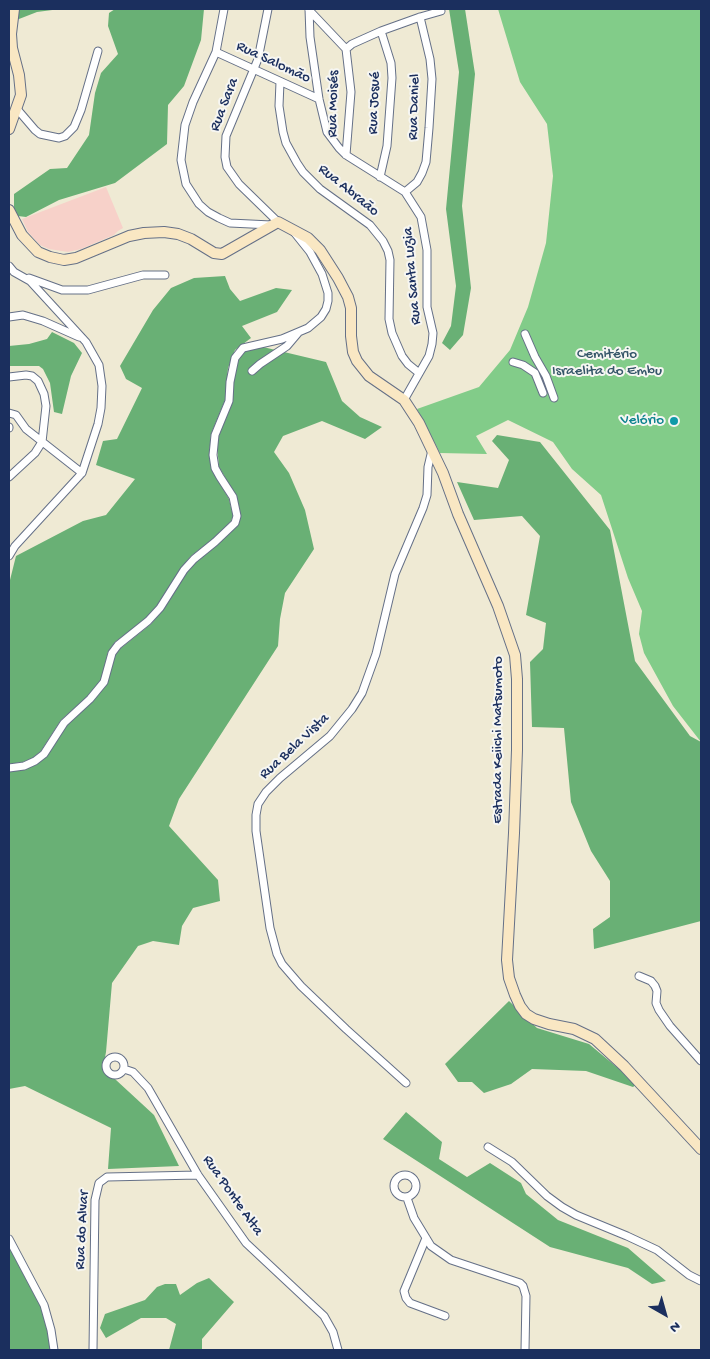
<!DOCTYPE html>
<meta charset="utf-8">
<style>
body{margin:0}
#map{position:relative;width:710px;height:1359px;overflow:hidden;background:#efead4;font-family:"Gochi Hand",sans-serif}
canvas{display:block}
.frame{position:absolute;inset:0;border:10px solid #1b2f5e;pointer-events:none}
.north{position:absolute;left:640px;top:1289px;width:50px;height:50px;-webkit-text-stroke:4px #f6f6f2;paint-order:stroke;rotate:142deg;font-size:14px;font-weight:700;line-height:20px;text-align:center;color:#1b2f5e}
.north::after{content:'';display:block;margin:auto;width:18px;height:22px;background:#1b2f5e;clip-path:polygon(50% 0,100% 100%,50% 72%,0 100%)}
</style>
<div id="map">
<canvas width="710" height="1359"></canvas>
<div class="frame"></div>
<div class="north">N</div>
</div>
<script>
const ctx = document.querySelector('canvas').getContext('2d');
ctx.lineJoin = 'round';
function fillPath(path, color) {
  ctx.fillStyle = color;
  ctx.fill(path, 'evenodd');
}
function shape(rows) {
  const path = new Path2D();
  for (const r of rows) {
    if (r.length === 3) {
      path.moveTo(r[0] + r[2], r[1]);
      path.arc(r[0], r[1], r[2], 0, 2 * Math.PI);
      continue;
    }
    path.moveTo(r[0], r[1]);
    for (let i = 2; i < r.length; i += 2) path.lineTo(r[i], r[i + 1]);
  }
  return path;
}
function strokePath(path, color, width, dash) {
  ctx.strokeStyle = color;
  ctx.lineWidth = width;
  ctx.lineCap = dash ? 'butt' : 'round';
  ctx.setLineDash(dash || []);
  ctx.stroke(path);
}
function label(font, color, halo, rows, align = 'center') {
  ctx.font = font + ' "Gochi Hand",sans-serif';
  ctx.lineWidth = 4;
  ctx.setLineDash([]);
  ctx.textBaseline = 'middle';
  ctx.strokeStyle = halo;
  ctx.fillStyle = color;
  for (const [text, x, y, turn = 0] of rows) {
    ctx.save();
    ctx.translate(x, y);
    ctx.rotate((+turn || 0) * Math.PI / 180);
    ctx.textAlign = isNaN(turn) ? turn : align;
    if (halo) ctx.strokeText(text, 0, 0);
    ctx.fillText(text, 0, 0);
    ctx.restore();
  }
}
fillPath(shape([
 [106,187,123,228,118,231,114,235,81,249,68,252,49,249,40,245,28,232,22,219]
]), '#f7d1c9');
fillPath(shape([
 [498,9,701,9,701,742,673,706,644,653,639,634,642,611,628,578,601,495,572,469,553,442,508,420,476,436,487,454,440,453,417,409,479,387,510,350,528,307,546,243,553,176,547,124,520,82]
]), '#82cc89');
fillPath(shape([
 [9,9,60,9,37,12,19,19,9,21],
 [115,9,204,9,201,40,184,86,168,105,167,144,115,183,59,200,26,217,18,216,14,211,14,194,50,169,67,168,89,135,95,93,101,73,118,54,108,26,109,13],
 [449,9,465,9,475,74,462,206,471,288,463,335,450,350,442,343,451,326,456,286,446,209,459,72],
 [225,276,230,289,240,301,276,288,292,290,277,312,242,326,251,338,235,350,228,368,225,400,211,434,209,456,212,469,229,499,233,516,231,521,213,539,191,556,181,568,157,606,146,619,115,642,108,652,101,680,87,697,61,720,41,751,33,758,23,762,9,764,9,584,16,556,83,521,106,515,135,479,96,465,103,441,117,439,142,388,126,379,120,366,153,310,171,288,194,278],
 [52,332,74,343,82,353,71,376,62,414,54,412,50,383,43,369,39,366,9,366,9,346,29,344,47,339],
 [263,347,326,362,342,401,360,417,382,427,365,439,322,421,283,436,274,452,289,473,305,510,314,549,285,593,280,619,278,646,179,799,169,826,218,880,220,901,193,908,182,926,179,945,153,941,138,946,112,983,106,1052,103,1068,154,1115,179,1166,108,1169,111,1128,25,1086,9,1089,9,772,25,769,37,764,47,756,67,725,92,702,107,684,115,655,121,648,151,624,163,610,187,572,196,561,217,545,238,525,240,516,239,506,236,496,219,467,217,445,219,436,232,401,233,382,239,359,245,350],
 [497,435,540,442,610,530,635,661,690,736,701,742,701,921,594,949,593,929,610,917,610,881,591,851,571,802,564,728,532,727,530,662,543,649,546,623,526,615,540,536,522,516,474,520,457,482,498,488,509,460,492,441],
 [509,1001,537,1028,589,1044,637,1084,633,1087,586,1071,532,1069,511,1084,484,1093,472,1082,458,1082,445,1064],
 [406,1112,442,1142,439,1159,467,1177,490,1163,521,1183,526,1194,558,1220,628,1248,666,1281,652,1284,628,1268,550,1247,383,1139],
 [9,1245,41,1306,48,1330,51,1350,9,1350],
 [209,1278,234,1302,202,1339,202,1350,169,1350,176,1324,166,1318,141,1318,106,1338,100,1328,105,1314,145,1300,157,1287,165,1284,176,1284,180,1295,197,1283]
]), '#69b075');
const minor = shape([
 [224,9,216,52,193,102,185,125,181,160,186,184,199,204,208,212,219,218,230,223,271,225],
 [268,9,258,59,226,136,225,157,227,167,239,184,278,222],
 [309,9,310,37,319,99,327,132,339,148,346,155,405,192,421,217,427,250,427,307,433,333,432,344,429,356,404,400],
 [309,10,346,49,351,92,346,155],
 [346,49,352,44,381,31,420,17,441,11],
 [216,52,319,99],
 [280,82,279,106,283,132,286,143,297,163,303,172,320,189,370,225,383,241,388,251,390,260,389,319,392,333,402,356,408,364,419,373],
 [17,109,35,130,40,134,59,138,65,136,74,127,81,110,98,51],
 [380,177,387,146,392,78,391,63,381,31],
 [405,192,417,182,422,173,426,162,429,128,432,79,430,59,420,17],
 [9,266,14,272,30,281,86,342,99,365,102,386,101,408,98,424,82,473,15,546,9,556],
 [29,278,62,290,88,290,143,275,165,275],
 [9,317,23,315,43,321,79,337],
 [525,334,535,357,546,376,554,398],
 [513,362,523,365,535,373,543,393],
 [252,371,260,364,287,346,298,333],
 [9,377,26,375,32,376,38,381,44,394,46,406,42,442,35,453,9,477],
 [9,413,16,415,26,429,82,473],
 [9,428,9,427],
 [9,768,24,766,35,761,44,754,64,723,90,699,104,682,112,653,118,645,148,621,160,608,184,570,194,559,215,542,235,523,237,516,233,497,220,477,215,468,213,455,215,435,229,401,230,382,235,358,243,348,282,339,308,328,321,317,326,309,328,301,328,293,322,274,310,252,294,232],
 [639,976,651,981,655,986,657,991,656,1003,659,1010,670,1026,701,1061],
 [115,1066,9],
 [124,1069,133,1072,148,1088,198,1175,246,1243,324,1316,333,1332,338,1350],
 [406,1083,346,1029,301,986,282,964,277,954,270,928,256,831,256,815,258,804,266,792,280,778,330,736,352,709,362,693,376,654,395,574,423,508,427,495,428,467,432,450],
 [488,1147,512,1162,547,1196,562,1207,576,1215,627,1236,657,1250,689,1275,701,1281],
 [405,1186,11],
 [407,1198,414,1218,431,1246,451,1260,520,1283,523,1286,526,1296,525,1350],
 [426,1238,404,1291,406,1298,410,1303,445,1316],
 [9,1239,44,1305,51,1330,54,1350],
 [93,1350,95,1200,99,1183,107,1177,198,1175]
]);
const secondary = shape([
 [9,129,21,95,19,75,12,48,11,34,14,9],
 [9,210,22,235,38,252,50,257,64,260,76,258,129,236,144,233,164,232,178,234,191,239,214,253,222,254,278,222,308,238,320,250,338,278,348,297,351,308,351,336,353,352,357,361,369,376,404,400,419,423,443,473,458,514,498,606,515,655,517,679,517,750,514,833,507,960,509,978,515,995,520,1006,526,1014,534,1019,549,1024,574,1029,595,1039,624,1066,701,1149]
]);
strokePath(minor, '#657087', 9);
strokePath(secondary, '#657087', 12);
strokePath(minor, '#fff', 7);
strokePath(secondary, '#f9e7c3', 10);
for (const [x, y, r, color] of [
 [674,421,5,"#0f9aa8"]
]) {
  const dot = new Path2D();
  dot.arc(x, y, r, 0, 2 * Math.PI);
  ctx.fillStyle = color;
  ctx.fill(dot);
  strokePath(dot, '#f6f6f2', 2);
}
label('15px', '#1b2f5e', '#f6f6f2', [
 ["Rua Salomão",273,63,25],
 ["Rua Josué",375,103,-88],
 ["Rua Moisés",334,104,-89],
 ["Rua Sara",225,105,-69],
 ["Rua Daniel",415,107,-88],
 ["Rua Abraão",348,191,39],
 ["Rua Santa Luzia",413,276,-95],
 ["Estrada Keiichi Matsumoto",499,740,-90],
 ["Rua Bela Vista",295,747,-43],
 ["Rua Ponte Alta",232,1196,55],
 ["Rua do Alvar",83,1230,-87]
]);
label('15px', '#355669', '#f6f6f2', [
 ["Cemitério",607,355],
 ["Israelita do Embu",607,372]
]);
label('15px', '#0d838f', '#f6f6f2', [
 ["Velório",664,421]
], 'right');
</script>
